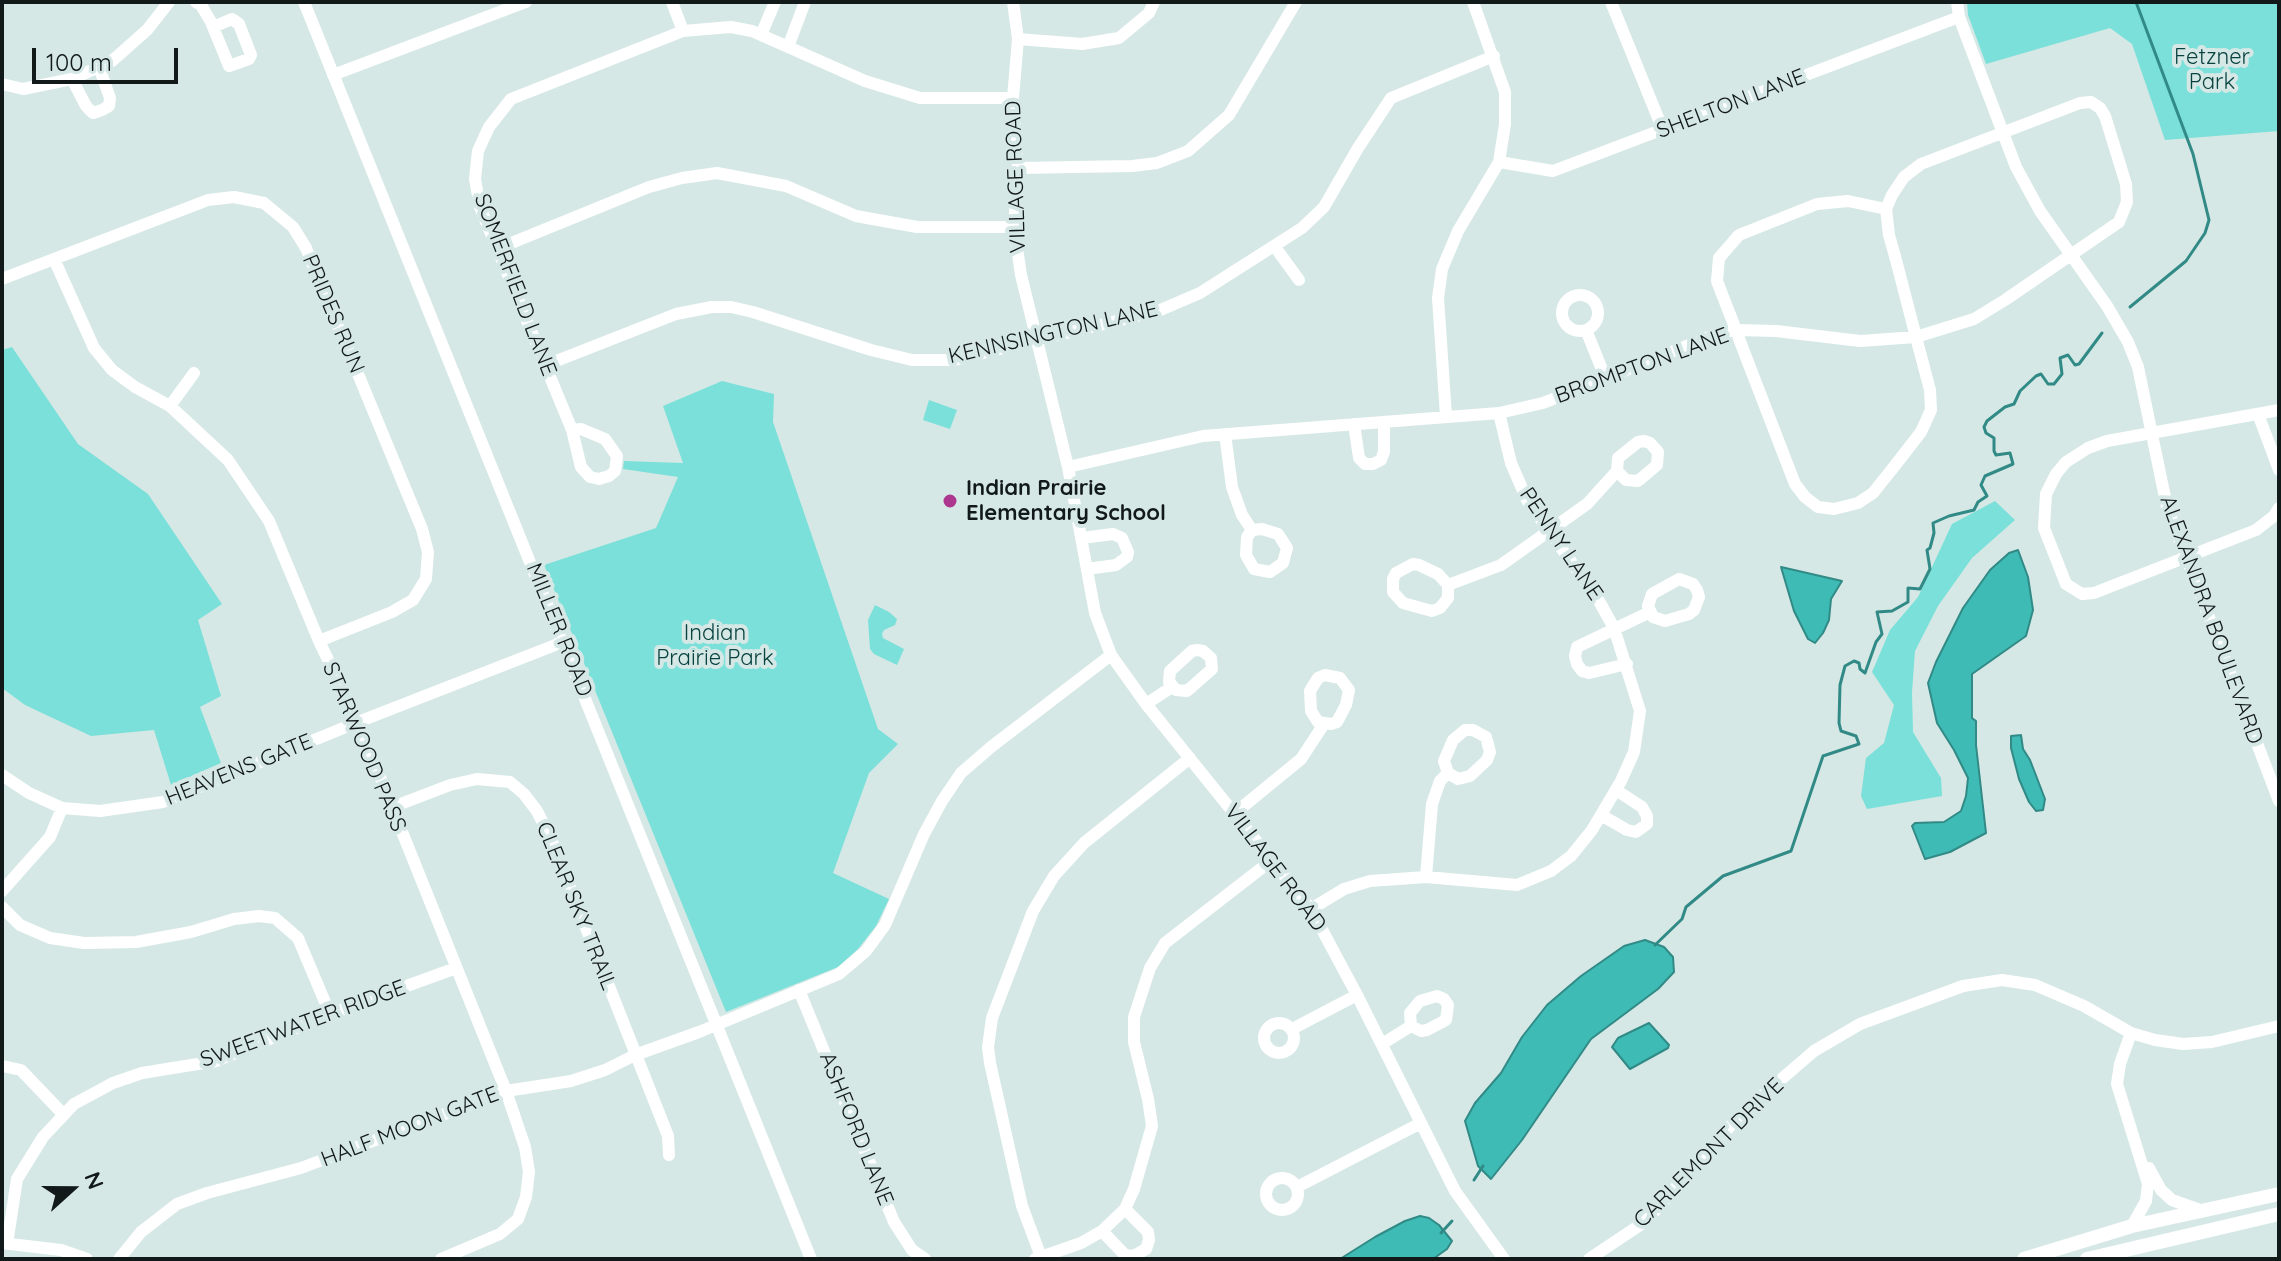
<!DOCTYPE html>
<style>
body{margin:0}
#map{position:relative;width:2281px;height:1261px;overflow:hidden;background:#d5e8e6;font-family:Quicksand,sans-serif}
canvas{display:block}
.frame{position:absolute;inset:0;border:4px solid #121919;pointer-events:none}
.north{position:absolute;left:32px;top:1149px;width:80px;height:80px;-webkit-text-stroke:6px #d5e8e6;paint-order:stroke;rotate:69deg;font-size:22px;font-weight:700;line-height:32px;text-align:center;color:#121919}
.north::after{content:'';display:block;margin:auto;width:28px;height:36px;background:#121919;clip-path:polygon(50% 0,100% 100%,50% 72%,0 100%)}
.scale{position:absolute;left:32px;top:48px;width:146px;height:36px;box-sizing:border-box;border:4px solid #121919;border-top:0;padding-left:10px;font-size:24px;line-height:28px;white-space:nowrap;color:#121919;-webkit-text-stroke:6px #d5e8e6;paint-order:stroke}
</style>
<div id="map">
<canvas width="2281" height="1261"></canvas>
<div class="frame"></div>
<div class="north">N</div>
<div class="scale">100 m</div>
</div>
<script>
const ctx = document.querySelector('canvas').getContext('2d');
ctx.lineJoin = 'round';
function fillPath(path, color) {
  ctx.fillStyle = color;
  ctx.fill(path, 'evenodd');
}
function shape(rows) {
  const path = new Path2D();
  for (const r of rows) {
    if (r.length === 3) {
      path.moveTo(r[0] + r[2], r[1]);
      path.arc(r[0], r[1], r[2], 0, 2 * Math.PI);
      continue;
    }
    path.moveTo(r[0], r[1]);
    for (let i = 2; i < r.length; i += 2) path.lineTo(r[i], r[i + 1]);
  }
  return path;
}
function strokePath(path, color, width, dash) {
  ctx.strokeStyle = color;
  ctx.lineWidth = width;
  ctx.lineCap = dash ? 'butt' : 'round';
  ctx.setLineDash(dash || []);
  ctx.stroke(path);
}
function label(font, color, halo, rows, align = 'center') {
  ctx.font = font + ' Quicksand,sans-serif';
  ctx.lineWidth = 8;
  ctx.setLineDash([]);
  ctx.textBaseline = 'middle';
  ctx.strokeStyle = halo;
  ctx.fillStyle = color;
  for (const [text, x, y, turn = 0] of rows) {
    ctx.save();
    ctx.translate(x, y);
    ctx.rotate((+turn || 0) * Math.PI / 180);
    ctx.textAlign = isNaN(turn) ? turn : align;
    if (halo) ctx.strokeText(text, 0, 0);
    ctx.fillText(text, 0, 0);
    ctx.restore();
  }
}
fillPath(shape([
 [1967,2,2279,2,2279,131,2165,140,2132,44,2110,28,1986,64,1968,15],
 [12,347,78,444,148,494,222,604,198,620,221,696,200,707,221,763,171,785,154,730,91,736,25,705,2,688,2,350],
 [722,381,774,394,773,422,878,729,898,744,869,773,833,873,889,899,876,926,858,949,838,967,726,1012,544,565,656,528,678,477,623,469,624,461,683,463,663,406],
 [929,400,957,410,950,429,923,420],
 [1995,501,2015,520,1972,558,1938,606,1915,651,1912,692,1913,732,1941,778,1942,796,1867,809,1861,796,1866,758,1884,743,1894,705,1872,672,1890,630,1918,597,1952,524],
 [875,605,889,612,897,619,895,625,884,630,882,634,883,638,904,649,897,665,874,654,870,649,868,620]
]), '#7be0d9');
const water = shape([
 [2018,550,2028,577,2033,610,2026,636,1972,674,1972,718,1976,721,1976,745,1986,833,1950,852,1925,859,1912,826,1915,823,1944,822,1961,811,1966,796,1968,778,1954,750,1937,723,1928,683,1936,662,1963,608,1990,570,2009,553,2018,550],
 [1781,567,1842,581,1831,599,1829,620,1823,633,1815,643,1808,639,1794,611,1781,567],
 [2021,735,2023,749,2030,760,2045,799,2043,810,2036,811,2029,802,2019,779,2011,748,2011,736,2021,735],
 [1645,940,1664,947,1673,957,1674,972,1658,989,1591,1039,1522,1140,1491,1179,1478,1166,1465,1121,1475,1103,1501,1073,1522,1037,1547,1005,1581,976,1624,946,1645,940],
 [1649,1023,1669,1045,1668,1048,1630,1069,1612,1047,1618,1038,1649,1023],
 [1420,1216,1429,1218,1439,1225,1452,1241,1447,1249,1433,1259,1340,1259,1375,1237,1405,1221,1420,1216]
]);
fillPath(water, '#3ebbb5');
strokePath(water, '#318a86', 2);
strokePath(shape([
 [2130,307,2186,261,2205,233,2209,220,2193,154,2136,2],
 [1655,945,1682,919,1686,907,1723,876,1791,851,1823,756,1859,744,1856,736,1841,731,1839,723,1840,685,1845,666,1854,661,1859,663,1860,669,1865,673,1876,642,1882,634,1877,612,1892,611,1908,602,1908,588,1920,589,1930,569,1927,550,1930,548,1934,533,1933,523,1949,516,1974,510,1978,502,1987,496,1981,485,1985,476,2013,464,2010,453,1996,455,1994,451,1994,438,1986,433,1984,427,1987,421,2005,407,2014,404,2020,391,2036,376,2041,374,2048,384,2054,384,2062,374,2060,358,2068,355,2075,365,2079,364,2102,333],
 [1474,1180,1483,1166],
 [1441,1233,1452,1221]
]), '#318a86', 3);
strokePath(shape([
 [196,2,201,5,211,22,229,66,249,59,251,55,239,24,232,19,213,27],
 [304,2,811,1259],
 [672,2,683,31],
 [1013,2,1018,39,1013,98,1018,168,1014,227,1021,275,1068,467,1095,613,1111,655,1146,704,1311,909,1357,995,1455,1191,1504,1259],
 [1611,2,1663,130],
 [1957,2,1959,17,2016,167,2040,211,2107,306,2128,342,2138,367,2167,507,2279,801],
 [761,35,775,2],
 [1018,39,1082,44,1119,38,1149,13,1154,2],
 [788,47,805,2],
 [333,75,526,2],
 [72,79,86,106,93,113,102,110,109,106,110,98,99,67],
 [2,84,23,89,72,79,112,61,147,30,169,2],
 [1499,162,1553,171,1959,17],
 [1018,168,1132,166,1157,163,1188,151,1229,115,1296,2],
 [1275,247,1299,280],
 [499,248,649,187,682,178,717,173,786,186,856,216,917,227,1014,227],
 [54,259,94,348,112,370,135,387,170,406,228,460,269,521,319,641,358,722,506,1091,525,1147,529,1172,526,1197,518,1219,500,1234,441,1259],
 [2,279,208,200,234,197,264,203,293,227,306,248,422,529,428,552,426,579,413,600,392,612,319,641],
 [1580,313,18],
 [1586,330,1605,377],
 [546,365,676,314,712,307,731,307,753,312,871,350,912,360,954,360,1158,311,1200,293,1302,228,1324,207,1358,148,1391,98,1494,56],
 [170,406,194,373],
 [2279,410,2107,441,2088,448,2066,462,2056,474,2046,494,2044,528,2066,584,2082,594,2094,593,2256,530,2274,516,2279,508],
 [2258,414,2279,470],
 [1446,416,1438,298,1442,269,1458,231,1499,162,1505,124,1505,92,1473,2],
 [1354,424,1359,458,1365,464,1373,464,1381,460,1384,452,1384,423],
 [572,430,581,429,605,439,617,456,615,471,609,476,599,479,590,477,581,467,572,430,480,207,475,179,478,151,489,127,511,99,683,31,731,27,752,31,865,81,920,98,1013,98],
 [1225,434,1232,487,1242,515,1252,530],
 [1644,441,1650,443,1658,452,1657,465,1638,481,1626,480,1617,471,1618,458,1638,442,1644,441],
 [1068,467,1203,436,1499,413,1543,403,1714,335,1736,330,1776,331,1860,341,1916,337,1974,319,2005,300,2119,222,2127,202,2126,184,2105,116,2100,108,2091,102,2080,103,1921,164,1904,177,1892,195,1886,209,1889,235,1896,260,1916,337,1930,390,1931,410,1921,432,1893,468,1873,493,1858,503,1834,509,1818,507,1805,497,1795,484,1741,344,1736,330,1731,317,1727,307,1717,281,1719,258,1739,235,1817,204,1848,201,1886,209],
 [1262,529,1278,534,1287,548,1283,563,1270,572,1254,569,1246,555,1247,537,1252,530,1262,529],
 [1082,538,1113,534,1122,538,1128,552,1127,557,1116,565,1087,569],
 [1413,564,1419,565,1438,574,1448,585,1448,598,1440,608,1432,611,1403,603,1393,592,1393,579,1396,573,1413,564],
 [1679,579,1693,584,1697,590,1699,597,1694,610,1689,614,1665,621,1653,617,1648,606,1652,594,1679,579],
 [1448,585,1501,565,1587,504,1617,471],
 [1197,650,1203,651,1211,658,1212,669,1187,691,1176,690,1169,682,1170,671,1192,651,1197,650],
 [1627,664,1589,673,1582,671,1577,664,1575,656,1577,647,1650,612],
 [1325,675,1340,678,1349,690,1346,705,1337,722,1331,724,1318,722,1311,711,1310,691,1318,678,1325,675],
 [1146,704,1172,687],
 [1465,730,1473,730,1486,737,1490,752,1487,760,1470,776,1458,779,1448,773,1444,761,1453,740,1465,730],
 [2,775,29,793,62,808,100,811,163,802,358,722,563,642],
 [390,808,450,785,477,779,510,782,524,794,537,811,551,839,668,1136,669,1155],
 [1235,813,1301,759,1324,724],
 [1601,815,1627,830,1636,832,1647,824,1647,816,1642,807,1616,790],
 [1426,877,1432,804,1440,781,1448,773],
 [2,891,50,837,62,808],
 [2,907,20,925,50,938,84,943,136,942,191,932,234,919,259,916,275,918,298,938,330,1014],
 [1311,909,1344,889,1370,881,1426,877,1517,885,1551,871,1571,856,1592,830,1621,781,1634,752,1640,711,1614,628,1599,601,1527,500,1511,463,1499,413],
 [799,990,894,1222,912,1250,925,1259],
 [1437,996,1444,999,1448,1005,1446,1020,1427,1030,1421,1031,1411,1026,1410,1013,1420,1001,1437,996],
 [1279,1038,15],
 [1292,1029,1357,995],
 [2131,1033,2120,1064,2117,1084,2148,1184,2146,1201,2132,1226],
 [1382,1044,1411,1026],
 [2,1066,21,1070,63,1114],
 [2149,1168,2161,1190,2172,1200,2200,1210],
 [1282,1194,16],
 [1297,1187,1421,1123],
 [1102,1231,1125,1255,1134,1256,1146,1249,1149,1240,1148,1232,1125,1209],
 [2,1243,61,1250,87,1259],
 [7,1244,17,1179,43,1137,74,1104,113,1083,142,1073,216,1061,330,1014,456,968],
 [1041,1257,1022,1206,990,1063,988,1047,992,1018,1033,911,1054,876,1084,843,1190,758],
 [119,1259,141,1232,177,1204,207,1193,301,1168,506,1091,571,1081,605,1070,635,1055,699,1032,839,974,866,951,885,925,924,834,942,801,961,773,991,747,1111,655],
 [1035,1259,1081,1243,1102,1231,1125,1209,1134,1189,1152,1126,1148,1099,1134,1042,1134,1017,1150,968,1165,943,1272,860],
 [1589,1259,1646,1221,1741,1114,1814,1051,1860,1024,1963,986,2002,980,2035,985,2084,1006,2131,1033,2155,1040,2183,1044,2212,1042,2279,1026]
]), '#fff', 12);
strokePath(shape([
 [2024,1259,2132,1226,2279,1194],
 [2087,1259,2279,1214]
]), '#fff', 14);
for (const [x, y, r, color] of [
 [950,501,8,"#ad378e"]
]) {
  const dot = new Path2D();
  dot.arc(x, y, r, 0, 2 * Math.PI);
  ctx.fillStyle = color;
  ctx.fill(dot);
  strokePath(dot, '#d5e8e6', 3);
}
label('22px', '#09423f', '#d5e8e6', [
 ["Fetzner",2212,57],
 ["Park",2212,82],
 ["Indian",715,633],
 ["Prairie Park",715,658]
]);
label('22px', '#121919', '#d5e8e6', [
 ["SHELTON LANE",1731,104,-21],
 ["VILLAGE ROAD",1016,177,-92],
 ["SOMERFIELD LANE",515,285,69],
 ["PRIDES RUN",333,314,67],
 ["KENNSINGTON LANE",1053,333,-13],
 ["BROMPTON LANE",1642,366,-20],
 ["PENNY LANE",1561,544,56],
 ["ALEXANDRA BOULEVARD",2211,620,70],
 ["MILLER ROAD",559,630,68],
 ["STARWOOD PASS",364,747,67],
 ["HEAVENS GATE",239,770,-22],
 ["VILLAGE ROAD",1275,868,53],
 ["CLEAR SKY TRAIL",576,906,68],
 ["SWEETWATER RIDGE",303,1024,-20],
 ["HALF MOON GATE",410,1127,-21],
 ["ASHFORD LANE",856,1129,68],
 ["CARLEMONT DRIVE",1709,1153,-45]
]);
label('bold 22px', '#121919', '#d5e8e6', [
 ["Indian Prairie",966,488],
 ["Elementary School",966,513]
], 'left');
</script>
